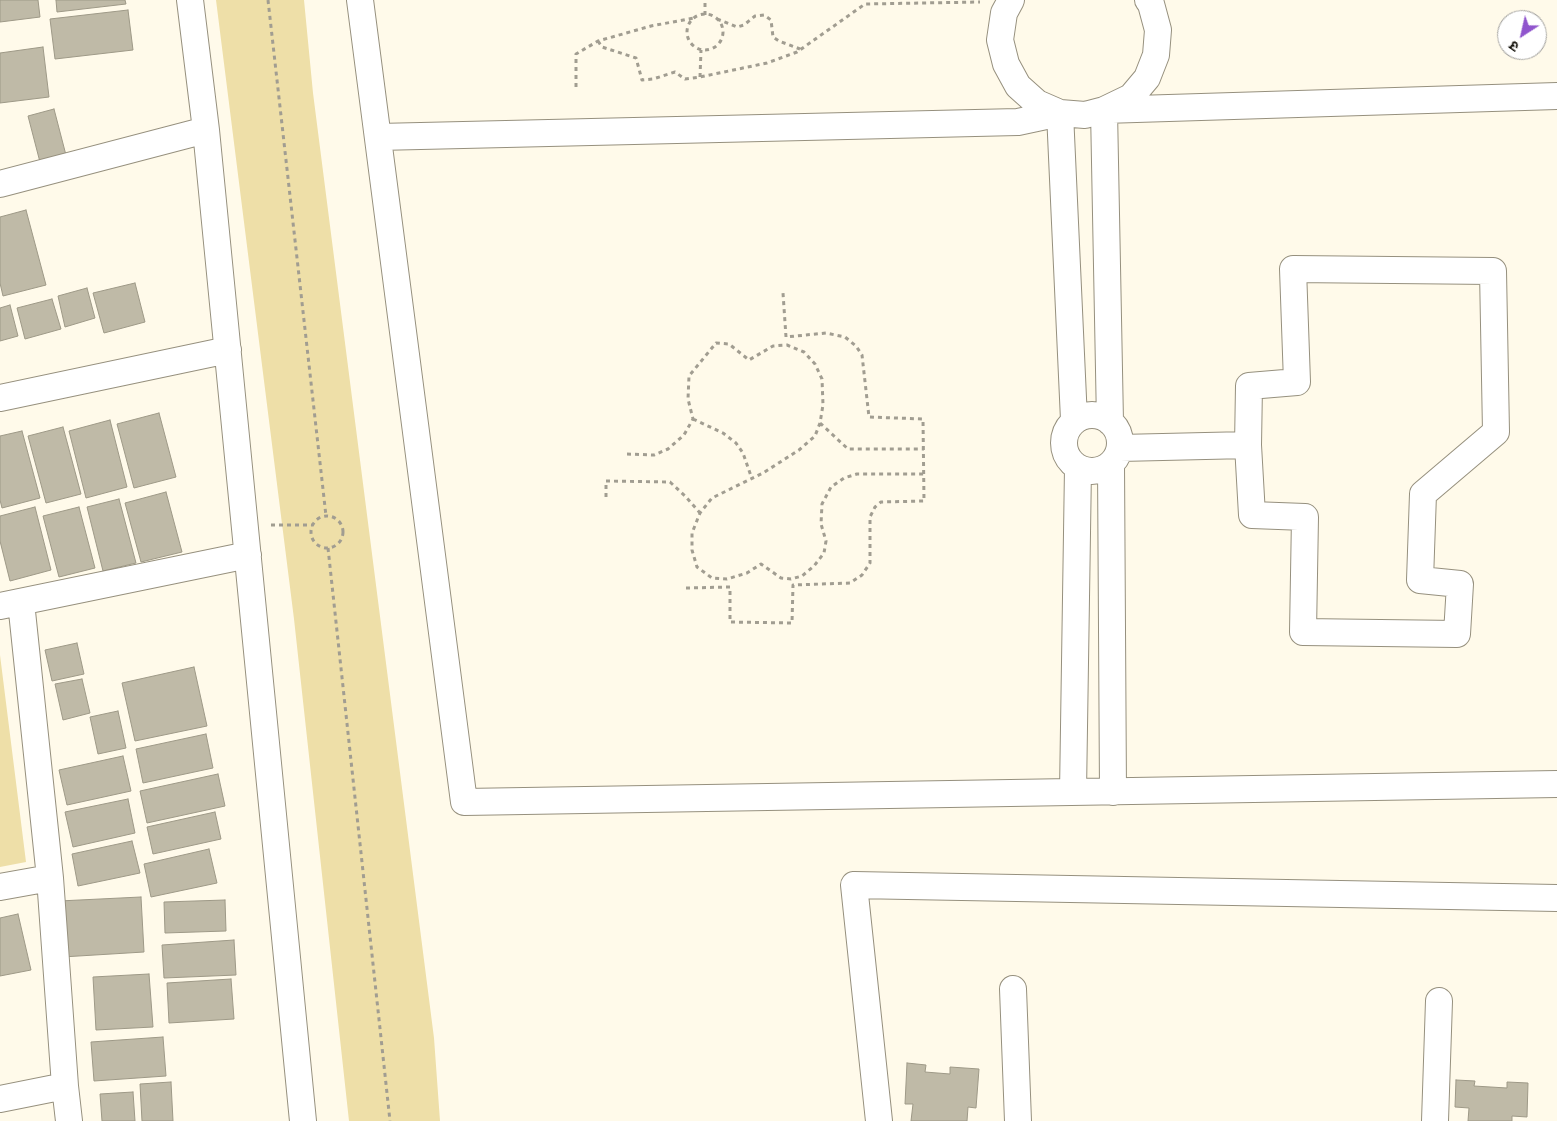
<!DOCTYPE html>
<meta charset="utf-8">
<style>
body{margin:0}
#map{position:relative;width:1557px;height:1121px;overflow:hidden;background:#fffaea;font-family:"Exo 2","Noto Sans Devanagari",sans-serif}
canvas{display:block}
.north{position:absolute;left:1497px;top:10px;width:50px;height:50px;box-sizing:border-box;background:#fff;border:1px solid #a09f9c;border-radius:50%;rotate:215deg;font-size:14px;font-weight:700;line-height:20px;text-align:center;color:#110f08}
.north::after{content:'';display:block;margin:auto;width:18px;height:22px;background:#9055cd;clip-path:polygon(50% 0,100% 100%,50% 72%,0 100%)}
</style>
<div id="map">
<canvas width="1557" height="1121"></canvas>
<div class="north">उ</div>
</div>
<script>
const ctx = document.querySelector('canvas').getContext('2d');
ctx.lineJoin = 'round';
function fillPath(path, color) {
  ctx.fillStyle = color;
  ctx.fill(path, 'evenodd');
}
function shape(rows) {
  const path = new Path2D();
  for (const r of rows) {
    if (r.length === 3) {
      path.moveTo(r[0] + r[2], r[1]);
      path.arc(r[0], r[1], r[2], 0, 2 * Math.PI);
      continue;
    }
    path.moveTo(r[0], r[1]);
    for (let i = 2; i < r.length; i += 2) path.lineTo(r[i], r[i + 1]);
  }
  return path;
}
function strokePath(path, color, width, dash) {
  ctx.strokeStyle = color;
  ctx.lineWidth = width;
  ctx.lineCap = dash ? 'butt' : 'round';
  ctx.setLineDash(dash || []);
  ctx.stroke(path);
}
fillPath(shape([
 [216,0,304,0,313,93,434,1038,440,1121,349,1121,294,619],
 [0,655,26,862,0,867]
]), '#eedfa8');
const building = shape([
 [0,0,38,0,40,17,0,22,0,0],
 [56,0,125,0,126,4,57,12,56,0],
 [128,10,133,50,55,59,50,19,128,10],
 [43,47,49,97,0,103,0,53,43,47],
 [54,109,67,159,41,166,28,116,54,109],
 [26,210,46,285,3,296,0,283,0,217,26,210],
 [135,283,145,322,104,333,93,293,135,283],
 [87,288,95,318,65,327,58,296,87,288],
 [52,299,61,329,25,339,17,308,52,299],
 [10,305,18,336,0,341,0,308,10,305],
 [159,413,176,477,134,488,117,424,159,413],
 [110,420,127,487,86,498,69,431,110,420],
 [63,427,81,494,46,503,28,436,63,427],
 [22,431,40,498,2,508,0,500,0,436,22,431],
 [166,492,182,552,141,562,125,503,166,492],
 [119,499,136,563,103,571,87,507,119,499],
 [35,507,51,570,10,581,0,541,0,516,35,507],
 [79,507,95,568,59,577,43,516,79,507],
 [77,643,84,674,52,681,45,650,77,643],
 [194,667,207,726,135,741,122,683,194,667],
 [82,679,90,713,63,720,55,684,82,679],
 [118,711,126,748,98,754,90,717,118,711],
 [206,734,213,768,143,783,136,749,206,734],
 [123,756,131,791,67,805,59,770,123,756],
 [218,774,225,806,147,823,140,791,218,774],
 [128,799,135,833,73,847,65,812,128,799],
 [215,812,221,839,153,854,147,827,215,812],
 [132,841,140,873,78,886,72,854,132,841],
 [209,849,217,883,151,897,144,864,209,849],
 [141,897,144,952,62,957,59,901,141,897],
 [225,900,226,931,165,933,164,902,225,900],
 [18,914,31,970,0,976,0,918,18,914],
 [234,940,236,975,164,978,162,945,234,940],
 [149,974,153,1027,96,1030,93,977,149,974],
 [231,979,234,1019,169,1023,167,983,231,979],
 [163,1037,166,1076,94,1081,91,1042,163,1037],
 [907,1063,926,1065,925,1072,950,1074,950,1067,979,1069,976,1108,968,1107,967,1121,911,1121,913,1104,905,1104,907,1063],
 [1456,1080,1475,1081,1474,1086,1507,1088,1507,1082,1528,1083,1527,1117,1512,1116,1512,1121,1468,1121,1469,1108,1455,1107,1456,1080],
 [171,1082,173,1121,142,1121,140,1084,171,1082],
 [133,1092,135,1121,102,1121,100,1094,133,1092]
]);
fillPath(building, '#bfbaa7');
strokePath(building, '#9e9987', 1);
const minor = shape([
 [190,0,206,130,303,1121],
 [360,0,464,802,1557,784],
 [1011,0,1004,13,1000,40,1006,64,1018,86,1037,103,1060,113,1085,115,1104,110,1131,97,1147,78,1156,55,1158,30,1151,4,1148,0],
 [378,137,1018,122,1060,113,1074,420],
 [0,184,206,130],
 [0,398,228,350],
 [1092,443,28],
 [1110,422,1104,110,1557,96],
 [1120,448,1248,445,1252,515,1305,517,1303,632,1457,634,1460,584,1420,580,1423,494,1496,432,1493,271,1293,269,1297,382,1249,386,1248,445],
 [1111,464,1113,792],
 [21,602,50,878,65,1086,69,1121],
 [0,606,248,555],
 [1073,792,1078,468],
 [0,887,50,878],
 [1013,989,1018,1121],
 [0,1099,65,1086],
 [879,1121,854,885,1557,898],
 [1435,1121,1439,1001]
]);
strokePath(minor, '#96907e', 28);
strokePath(shape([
 [268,0,326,516],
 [705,32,18],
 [705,15,705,0],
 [717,19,737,27,744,25,755,16,764,15,771,20,773,37,779,41,800,49],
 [598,41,602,47,636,58,642,80,653,79,675,72,685,79,700,77,767,63,797,52,865,4,980,2],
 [700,77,701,50],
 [576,87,576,54,598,41,651,26,694,18],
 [693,419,723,433,736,443,743,453,752,479],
 [820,423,848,449,924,449],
 [627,454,654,455,668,449,684,435,693,419,688,399,689,376,716,343,729,344,749,360,773,346,787,345,804,352,815,364,822,379,823,405,820,423,815,436,799,450,763,473,712,498,700,513,692,533,692,550,697,567,712,578,727,579,747,573,761,564,781,578,791,579,802,576,814,566,824,553,826,541,821,524,822,504,831,487,844,478,857,474,924,474],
 [606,497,606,481,670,482,685,496,700,513],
 [327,532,16],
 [271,525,313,525],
 [328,548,390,1121],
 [686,588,730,587,730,622,792,623,793,585,850,583,862,575,870,563,870,517,875,507,881,502,924,501,923,419,869,417,862,355,856,346,845,337,826,333,786,337,783,293]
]), '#a19d91', 3, [4, 4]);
strokePath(minor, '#fff', 26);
</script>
